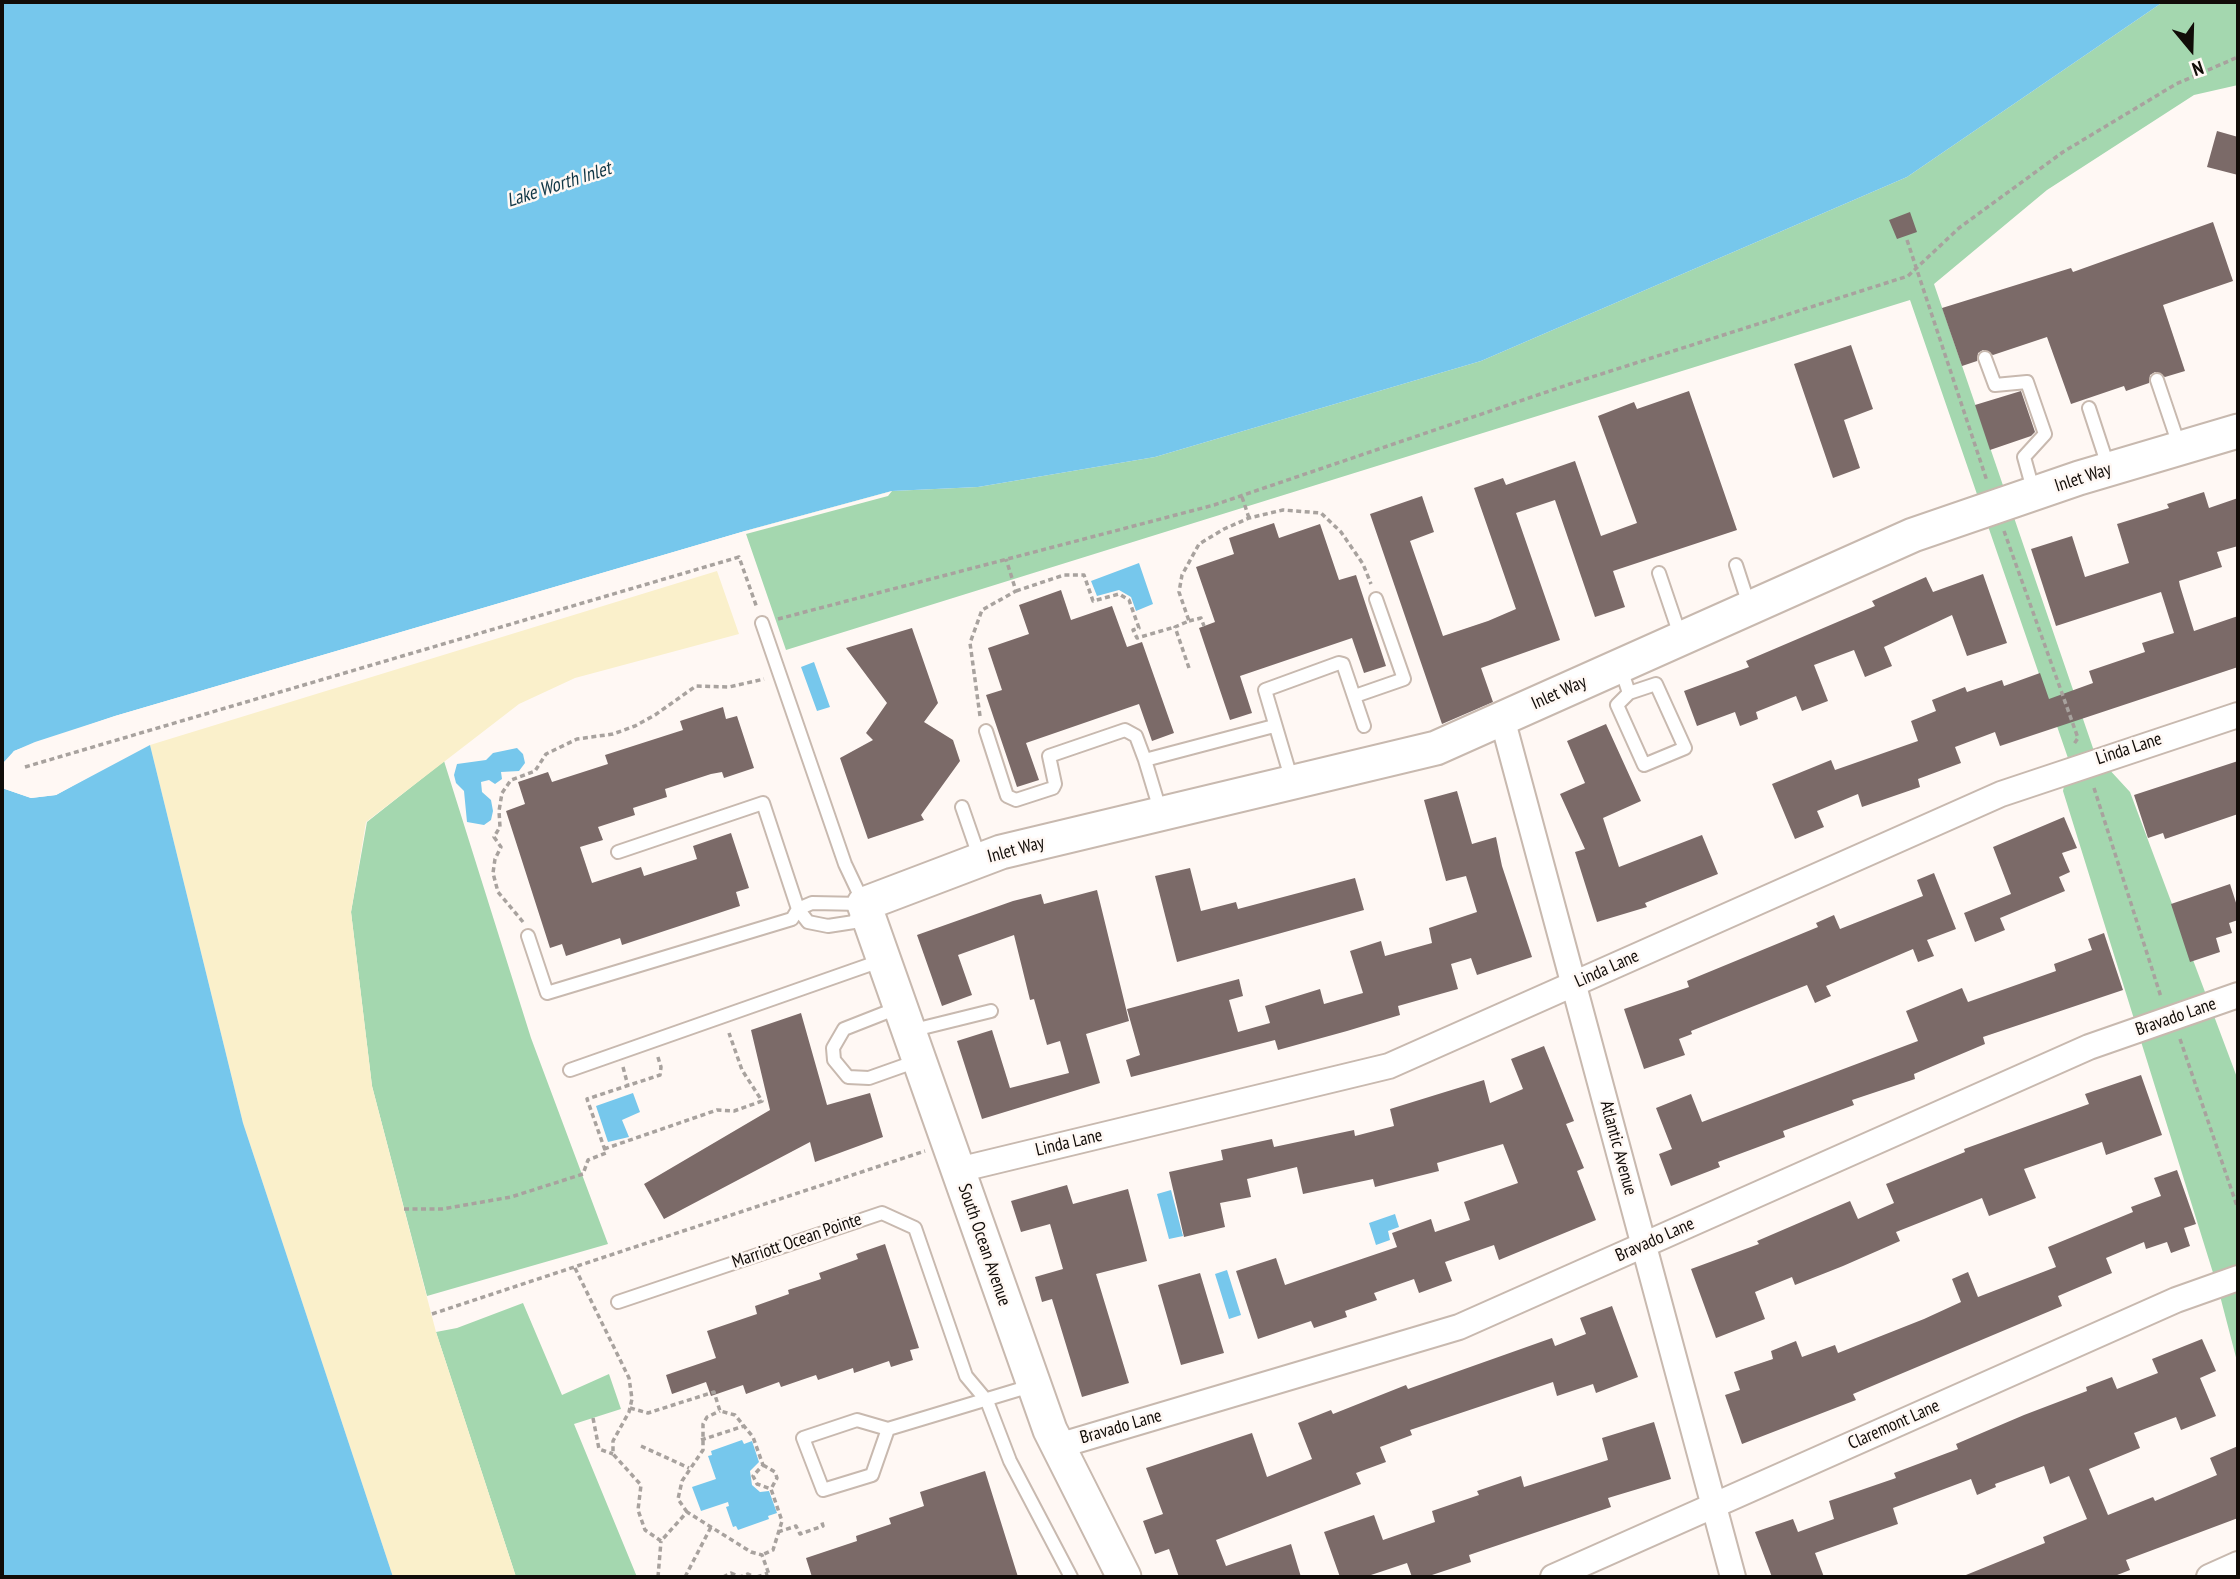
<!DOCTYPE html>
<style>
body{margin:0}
#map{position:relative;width:2240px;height:1579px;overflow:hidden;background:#fff8f4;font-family:"PT Sans Narrow",sans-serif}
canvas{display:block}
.frame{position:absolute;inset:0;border:4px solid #110c08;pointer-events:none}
.north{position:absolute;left:2156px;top:14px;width:70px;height:70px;-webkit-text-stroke:5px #fff8f4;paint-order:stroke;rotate:161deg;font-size:19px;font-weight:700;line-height:28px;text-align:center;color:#110c08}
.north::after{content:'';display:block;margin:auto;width:24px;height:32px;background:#110c08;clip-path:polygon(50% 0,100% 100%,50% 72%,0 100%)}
</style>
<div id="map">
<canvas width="2240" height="1579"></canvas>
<div class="frame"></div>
<div class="north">N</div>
</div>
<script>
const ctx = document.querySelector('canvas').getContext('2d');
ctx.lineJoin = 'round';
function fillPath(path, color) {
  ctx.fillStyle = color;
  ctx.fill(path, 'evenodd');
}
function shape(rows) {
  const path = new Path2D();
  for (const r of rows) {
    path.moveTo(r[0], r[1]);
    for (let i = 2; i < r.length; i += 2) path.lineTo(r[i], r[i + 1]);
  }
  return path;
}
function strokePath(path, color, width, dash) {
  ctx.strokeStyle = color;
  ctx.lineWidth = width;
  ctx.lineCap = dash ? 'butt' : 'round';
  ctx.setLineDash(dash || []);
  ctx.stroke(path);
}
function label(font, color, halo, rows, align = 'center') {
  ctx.font = font + ' "PT Sans Narrow",sans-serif';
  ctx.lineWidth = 5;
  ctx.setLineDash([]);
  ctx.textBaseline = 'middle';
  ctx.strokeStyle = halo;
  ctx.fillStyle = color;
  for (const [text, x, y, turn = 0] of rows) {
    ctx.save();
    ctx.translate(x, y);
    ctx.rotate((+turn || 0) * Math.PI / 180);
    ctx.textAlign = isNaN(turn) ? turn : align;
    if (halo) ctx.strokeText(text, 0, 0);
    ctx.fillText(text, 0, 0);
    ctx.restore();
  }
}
fillPath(shape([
 [2163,2,2238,2,2238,85,2194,95,2047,190,1934,284,2095,754,2130,792,2238,1080,2238,1365,2219,1292,2063,791,2069,761,1910,300,786,650,745,531,892,491,978,487,1155,457,1481,361,1907,177],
 [444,761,531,1038,608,1244,427,1296,372,1086,351,912,367,822],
 [523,1303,562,1395,609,1374,621,1409,574,1424,637,1577,516,1577,436,1332,457,1328]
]), '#a4d7af');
fillPath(shape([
 [717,571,739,634,575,678,519,704,366,822,351,912,372,1086,436,1332,516,1577,393,1577,243,1123,150,745]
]), '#faf0cb');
fillPath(shape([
 [2,2,2163,2,1907,177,1481,361,1155,457,978,487,892,491,745,531,115,716,14,751,2,764],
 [1139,563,1153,604,1136,611,1131,597,1119,590,1097,596,1091,581],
 [814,662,830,707,817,711,801,667],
 [150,745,243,1123,393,1577,2,1577,2,788,31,798,56,795],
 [517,748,523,754,525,763,519,771,501,772,502,779,495,784,489,780,481,782,482,792,491,800,493,811,491,820,484,825,467,822,464,791,456,783,454,775,457,764,486,760,493,753],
 [633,1093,640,1112,622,1120,629,1137,608,1142,596,1106],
 [1171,1190,1183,1236,1169,1239,1157,1194],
 [1395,1214,1399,1227,1388,1231,1390,1240,1376,1245,1369,1223],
 [1227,1270,1241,1315,1229,1319,1215,1274],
 [742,1440,744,1444,752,1441,759,1462,750,1471,752,1485,760,1492,769,1491,777,1513,768,1516,769,1519,738,1530,736,1526,733,1527,726,1507,729,1506,728,1502,701,1511,692,1487,716,1479,708,1456,712,1455,711,1451]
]), '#76c7ec');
fillPath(shape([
 [892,491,888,496,746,534,116,720,36,745,16,754,2,768,14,751,35,742,115,716,745,531],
 [151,742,56,795,31,798,2,788,2,784,32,794,54,792]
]), '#fff8f4');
fillPath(shape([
 [2217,131,2238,137,2238,175,2207,167],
 [1910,212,1917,232,1897,239,1889,220],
 [2213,222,2233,281,2163,305,2185,371,2165,377,2155,372,2150,375,2149,383,2126,391,2124,386,2071,404,2047,337,1993,355,1983,350,1978,353,1977,361,1962,366,1942,308,2071,268,2073,272],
 [1851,345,1873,409,1844,420,1860,468,1833,478,1794,364],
 [1689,391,1737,530,1613,571,1625,607,1595,617,1555,500,1516,513,1560,640,1481,668,1493,702,1442,724,1370,514,1422,496,1434,532,1410,541,1443,636,1488,621,1516,609,1474,488,1503,478,1506,485,1575,461,1601,536,1637,523,1598,416,1634,402,1637,409],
 [2021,391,2035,432,2031,436,1990,450,1975,405],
 [2204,492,2209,508,2238,498,2238,546,2217,552,2222,567,2179,581,2180,586,2194,631,2238,616,2238,667,2000,746,1995,732,1955,747,1961,763,1918,779,1920,787,1862,807,1858,794,1817,811,1824,827,1795,839,1772,784,1831,760,1835,770,1918,741,1911,721,1936,711,1932,700,1965,687,1967,692,2002,680,2004,686,2040,673,2049,699,2093,683,2089,671,2145,652,2142,643,2174,633,2161,592,2056,626,2031,549,2072,536,2085,577,2129,563,2117,524,2169,508,2167,504],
 [1274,523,1279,538,1320,524,1339,580,1356,575,1386,666,1364,673,1352,638,1240,676,1252,713,1230,720,1199,628,1215,622,1196,567,1234,554,1229,538],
 [1983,574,2007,643,1967,656,1952,615,1884,647,1892,666,1865,677,1854,650,1814,665,1828,701,1802,711,1796,696,1756,712,1758,719,1740,726,1735,712,1697,726,1684,691,1749,667,1746,661,1875,606,1872,601,1926,577,1933,592],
 [1061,590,1071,620,1112,606,1127,647,1142,642,1174,733,1152,741,1139,704,1026,743,1039,780,1017,787,986,695,1002,690,988,648,1029,634,1019,605],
 [912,628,938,703,924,722,953,740,960,761,921,815,924,820,868,839,840,758,873,740,866,733,887,703,846,648],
 [723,707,726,719,737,716,754,768,724,778,722,772,711,774,665,789,667,797,633,808,635,815,598,827,603,840,580,847,592,883,641,867,644,876,697,859,693,846,731,833,749,888,736,892,740,906,622,945,620,938,566,956,562,944,550,948,506,811,525,804,518,782,548,772,552,782,608,764,605,755,683,730,680,721],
 [1606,724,1641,801,1603,818,1619,867,1702,835,1718,874,1645,903,1647,907,1597,922,1575,852,1585,849,1560,794,1585,783,1567,741],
 [2238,761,2238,814,2165,839,2163,833,2148,838,2134,795],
 [1457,791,1472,844,1496,837,1502,866,1532,957,1477,975,1471,958,1451,964,1458,989,1398,1006,1400,1015,1347,1031,1278,1050,1275,1040,1131,1077,1126,1060,1140,1055,1127,1009,1239,979,1243,996,1229,1000,1238,1032,1270,1023,1265,1006,1320,989,1324,1004,1363,993,1350,951,1381,941,1385,956,1432,943,1429,928,1477,912,1466,876,1446,881,1424,800],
 [2064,817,2077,848,2062,853,2070,872,2059,877,2065,891,2000,918,2005,930,1975,942,1964,913,2011,894,1993,847],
 [1190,868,1201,911,1236,902,1238,909,1355,878,1364,910,1177,962,1155,876],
 [1934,873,1956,929,1927,940,1934,956,1918,962,1913,949,1826,986,1831,996,1815,1003,1807,985,1691,1031,1692,1034,1679,1039,1685,1055,1644,1069,1624,1009,1689,987,1687,981,1818,927,1816,923,1834,915,1840,929,1923,896,1917,880],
 [2230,884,2238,909,2238,920,2229,923,2232,933,2216,938,2220,952,2190,962,2171,904],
 [1097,890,1129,1021,1086,1034,1100,1083,982,1119,957,1041,992,1030,1010,1088,1069,1073,1060,1041,1047,1045,1034,999,1030,1000,1014,935,958,955,972,995,942,1006,917,935,1013,901,1041,894,1044,904],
 [2104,933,2123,990,1983,1037,1985,1044,1914,1074,1915,1079,1852,1100,1854,1105,1783,1131,1785,1137,1718,1162,1720,1167,1671,1186,1659,1154,1672,1149,1656,1108,1691,1094,1702,1122,1918,1041,1906,1011,1962,988,1968,1002,2056,971,2054,964,2092,950,2088,939],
 [801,1013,827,1105,870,1093,883,1137,815,1162,810,1142,664,1219,644,1184,770,1110,751,1030],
 [1544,1046,1574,1121,1566,1124,1584,1168,1577,1171,1596,1220,1499,1260,1494,1245,1445,1262,1452,1281,1419,1293,1414,1279,1374,1293,1377,1300,1345,1311,1347,1317,1314,1328,1311,1321,1258,1339,1236,1271,1276,1258,1285,1285,1397,1247,1392,1233,1431,1219,1435,1232,1470,1220,1464,1202,1518,1183,1503,1144,1437,1163,1439,1171,1375,1187,1373,1179,1303,1194,1297,1167,1247,1179,1251,1197,1220,1203,1225,1227,1184,1237,1169,1172,1223,1160,1221,1150,1272,1139,1274,1147,1354,1130,1355,1136,1394,1126,1390,1109,1484,1080,1490,1103,1523,1089,1511,1059],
 [2141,1075,2162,1135,2106,1155,2102,1142,2024,1169,2036,1198,1989,1216,1982,1198,1896,1232,1900,1241,1843,1266,1795,1285,1792,1277,1755,1292,1765,1319,1716,1338,1691,1269,1759,1244,1757,1241,1850,1201,1858,1219,1894,1203,1886,1184,1965,1152,1964,1149,2089,1104,2085,1094],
 [2177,1170,2196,1224,2184,1228,2190,1246,2171,1253,2167,1242,2146,1249,2144,1242,2106,1258,2112,1273,2058,1296,2062,1306,1853,1394,1856,1400,1742,1444,1725,1395,1740,1390,1734,1372,1773,1359,1771,1351,1796,1341,1802,1357,1835,1345,1838,1353,1924,1319,1961,1302,1952,1279,1968,1272,1978,1297,2056,1267,2048,1247,2133,1212,2131,1207,2161,1196,2154,1178],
 [1067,1185,1073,1204,1128,1189,1147,1261,1096,1274,1129,1383,1082,1397,1052,1299,1042,1302,1035,1277,1063,1269,1050,1224,1021,1232,1011,1201],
 [885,1244,919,1348,910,1350,913,1360,891,1367,889,1361,854,1373,853,1368,818,1380,816,1375,781,1387,779,1382,746,1394,743,1385,711,1396,706,1382,672,1394,666,1375,716,1358,707,1331,757,1314,755,1306,789,1294,788,1290,821,1279,819,1273,858,1259,856,1254],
 [1200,1273,1224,1353,1181,1365,1158,1285],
 [1612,1306,1638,1377,1596,1393,1593,1384,1557,1396,1553,1382,1410,1430,1412,1435,1380,1447,1386,1462,1356,1473,1361,1484,1216,1540,1226,1566,1291,1544,1301,1577,1179,1577,1169,1549,1155,1554,1143,1521,1163,1514,1146,1468,1252,1433,1267,1477,1312,1459,1298,1423,1331,1410,1333,1414,1406,1385,1408,1389,1552,1338,1555,1346,1586,1334,1580,1318],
 [2202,1339,2216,1371,2200,1378,2216,1416,2181,1430,2176,1417,2134,1433,2140,1448,2089,1469,2108,1515,2153,1497,2155,1501,2217,1475,2210,1458,2238,1446,2238,1518,2126,1560,2130,1570,2112,1577,1961,1577,2045,1543,2043,1537,2087,1519,2069,1476,2050,1484,2044,1466,1995,1484,1996,1487,1977,1495,1971,1479,1893,1508,1898,1524,1815,1553,1824,1577,1772,1577,1755,1532,1793,1519,1798,1532,1834,1519,1829,1501,1896,1478,1894,1473,1958,1449,1956,1444,2024,1415,2087,1391,2086,1387,2112,1377,2117,1389,2158,1373,2152,1359],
 [1654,1422,1671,1479,1608,1498,1611,1507,1469,1555,1471,1562,1426,1577,1412,1577,1407,1563,1365,1577,1340,1577,1324,1532,1374,1515,1383,1540,1435,1522,1432,1511,1479,1495,1477,1491,1521,1476,1524,1487,1608,1460,1602,1438],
 [985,1471,1018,1577,812,1577,806,1558,857,1541,856,1536,891,1524,889,1518,924,1506,920,1492]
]), '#7b6a68');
const lane = shape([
 [1985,358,1995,385,2027,382,2045,434,2024,457,2034,493],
 [2157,380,2180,448],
 [2089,408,2109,469],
 [1736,565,1750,608],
 [1659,573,1681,638],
 [762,623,845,864,863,902],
 [1620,666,1629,693,1617,705,1644,765,1685,748,1656,684,1629,693],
 [1355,696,1404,679,1376,599],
 [986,731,1007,796,1016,800,1053,788,1055,784,1049,756,1125,730,1136,736,1145,760,1274,726],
 [1145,760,1161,813],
 [1292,781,1265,690,1339,663,1343,664,1364,726],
 [962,807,980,859],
 [618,852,763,803,798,909,808,922,828,926,854,922,860,910],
 [528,936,547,993,792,919,798,909,812,903,863,904],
 [900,1007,844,1029,833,1048,834,1060,848,1077,869,1078,917,1061],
 [910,1031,991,1011],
 [570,1070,883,960],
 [618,1302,882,1213,915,1228,966,1376,987,1401,1010,1461,1071,1577],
 [888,1429,872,1475,823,1490,803,1438,857,1420,888,1429,1034,1385]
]);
const street = shape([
 [1502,718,1733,1577],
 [958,1170,1389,1066,2001,794,2238,715],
 [1058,1446,1459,1327,2089,1047,2238,995],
 [1553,1577,2176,1300,2238,1278],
 [2209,1577,2238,1564]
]);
const secondary = shape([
 [1124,1577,1050,1430,864,904,1001,852,1436,748,1913,535,2079,478,2238,431]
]);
strokePath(lane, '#c8b9af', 16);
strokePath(street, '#c8b9af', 28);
strokePath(secondary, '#c8b9af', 37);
strokePath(shape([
 [1907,240,1987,481],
 [1242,497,1249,518],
 [2004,531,2078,738,2074,744],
 [1016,591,1064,575,1084,575,1093,601,1119,594,1129,600,1139,628,1133,630,1137,638,1175,627],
 [778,619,1214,505,1570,384,1908,276,1959,228,2063,152,2176,84,2238,57],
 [1189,621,1201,618,1204,626],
 [1189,668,1175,627,1189,621,1179,592,1182,575,1199,544,1224,529,1249,518,1283,510,1321,513,1341,532,1363,564,1371,584],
 [980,716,970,643,982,610,1016,591,1006,559],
 [25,767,739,557,757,608],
 [2094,788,2161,997],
 [523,922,498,892,493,873,495,859,501,847,494,837,500,827,499,811,502,793,511,780,535,771,546,754,577,739,613,734,635,726,655,715,696,686,729,687,764,679],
 [2180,1039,2238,1209],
 [623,1067,628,1086],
 [604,1149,717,1110,734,1111,762,1101,742,1070,729,1033],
 [404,1209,442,1209,511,1197,583,1174,588,1160,606,1153,587,1099,660,1075,661,1067,657,1054],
 [575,1268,629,1378,632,1399,629,1412,613,1441,613,1454,641,1485,638,1510,645,1530,661,1541,687,1512,751,1552,762,1555,770,1577],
 [432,1314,925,1151],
 [630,1408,648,1413,714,1392,720,1411,735,1415,753,1437,763,1465,753,1476,757,1484,771,1489,782,1521,773,1550,762,1555],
 [593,1418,599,1449,613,1454],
 [701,1440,744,1426],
 [641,1446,689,1468],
 [763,1465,775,1472,777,1478,771,1489],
 [687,1512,678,1499,682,1481,703,1450,703,1424,707,1417,720,1411],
 [778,1532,796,1526,800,1534,823,1526,821,1519],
 [658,1577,661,1541],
 [685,1577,711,1527],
 [723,1577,731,1573,740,1577,748,1574,754,1577],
 [757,1577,768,1573]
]), '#a8a29e', 3.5, [5, 3.5]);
strokePath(lane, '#fff', 12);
strokePath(street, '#fff', 24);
strokePath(secondary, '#fff', 33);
label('18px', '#110c08', '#fff8f4', [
 ["Inlet Way",2083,478,-18],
 ["Inlet Way",1559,693,-24],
 ["Linda Lane",2129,749,-18],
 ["Inlet Way",1016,850,-15],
 ["Linda Lane",1607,969,-24],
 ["Bravado Lane",2176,1017,-19],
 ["Linda Lane",1069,1143,-13],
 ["Atlantic Avenue",1618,1148,75],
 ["Bravado Lane",1655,1240,-24],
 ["Marriott Ocean Pointe",797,1241,-19],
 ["South Ocean Avenue",984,1245,71],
 ["Claremont Lane",1894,1425,-24],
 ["Bravado Lane",1121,1427,-16]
]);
label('italic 19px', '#103645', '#fff8f4', [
 ["Lake Worth Inlet",559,185,-18]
]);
</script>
